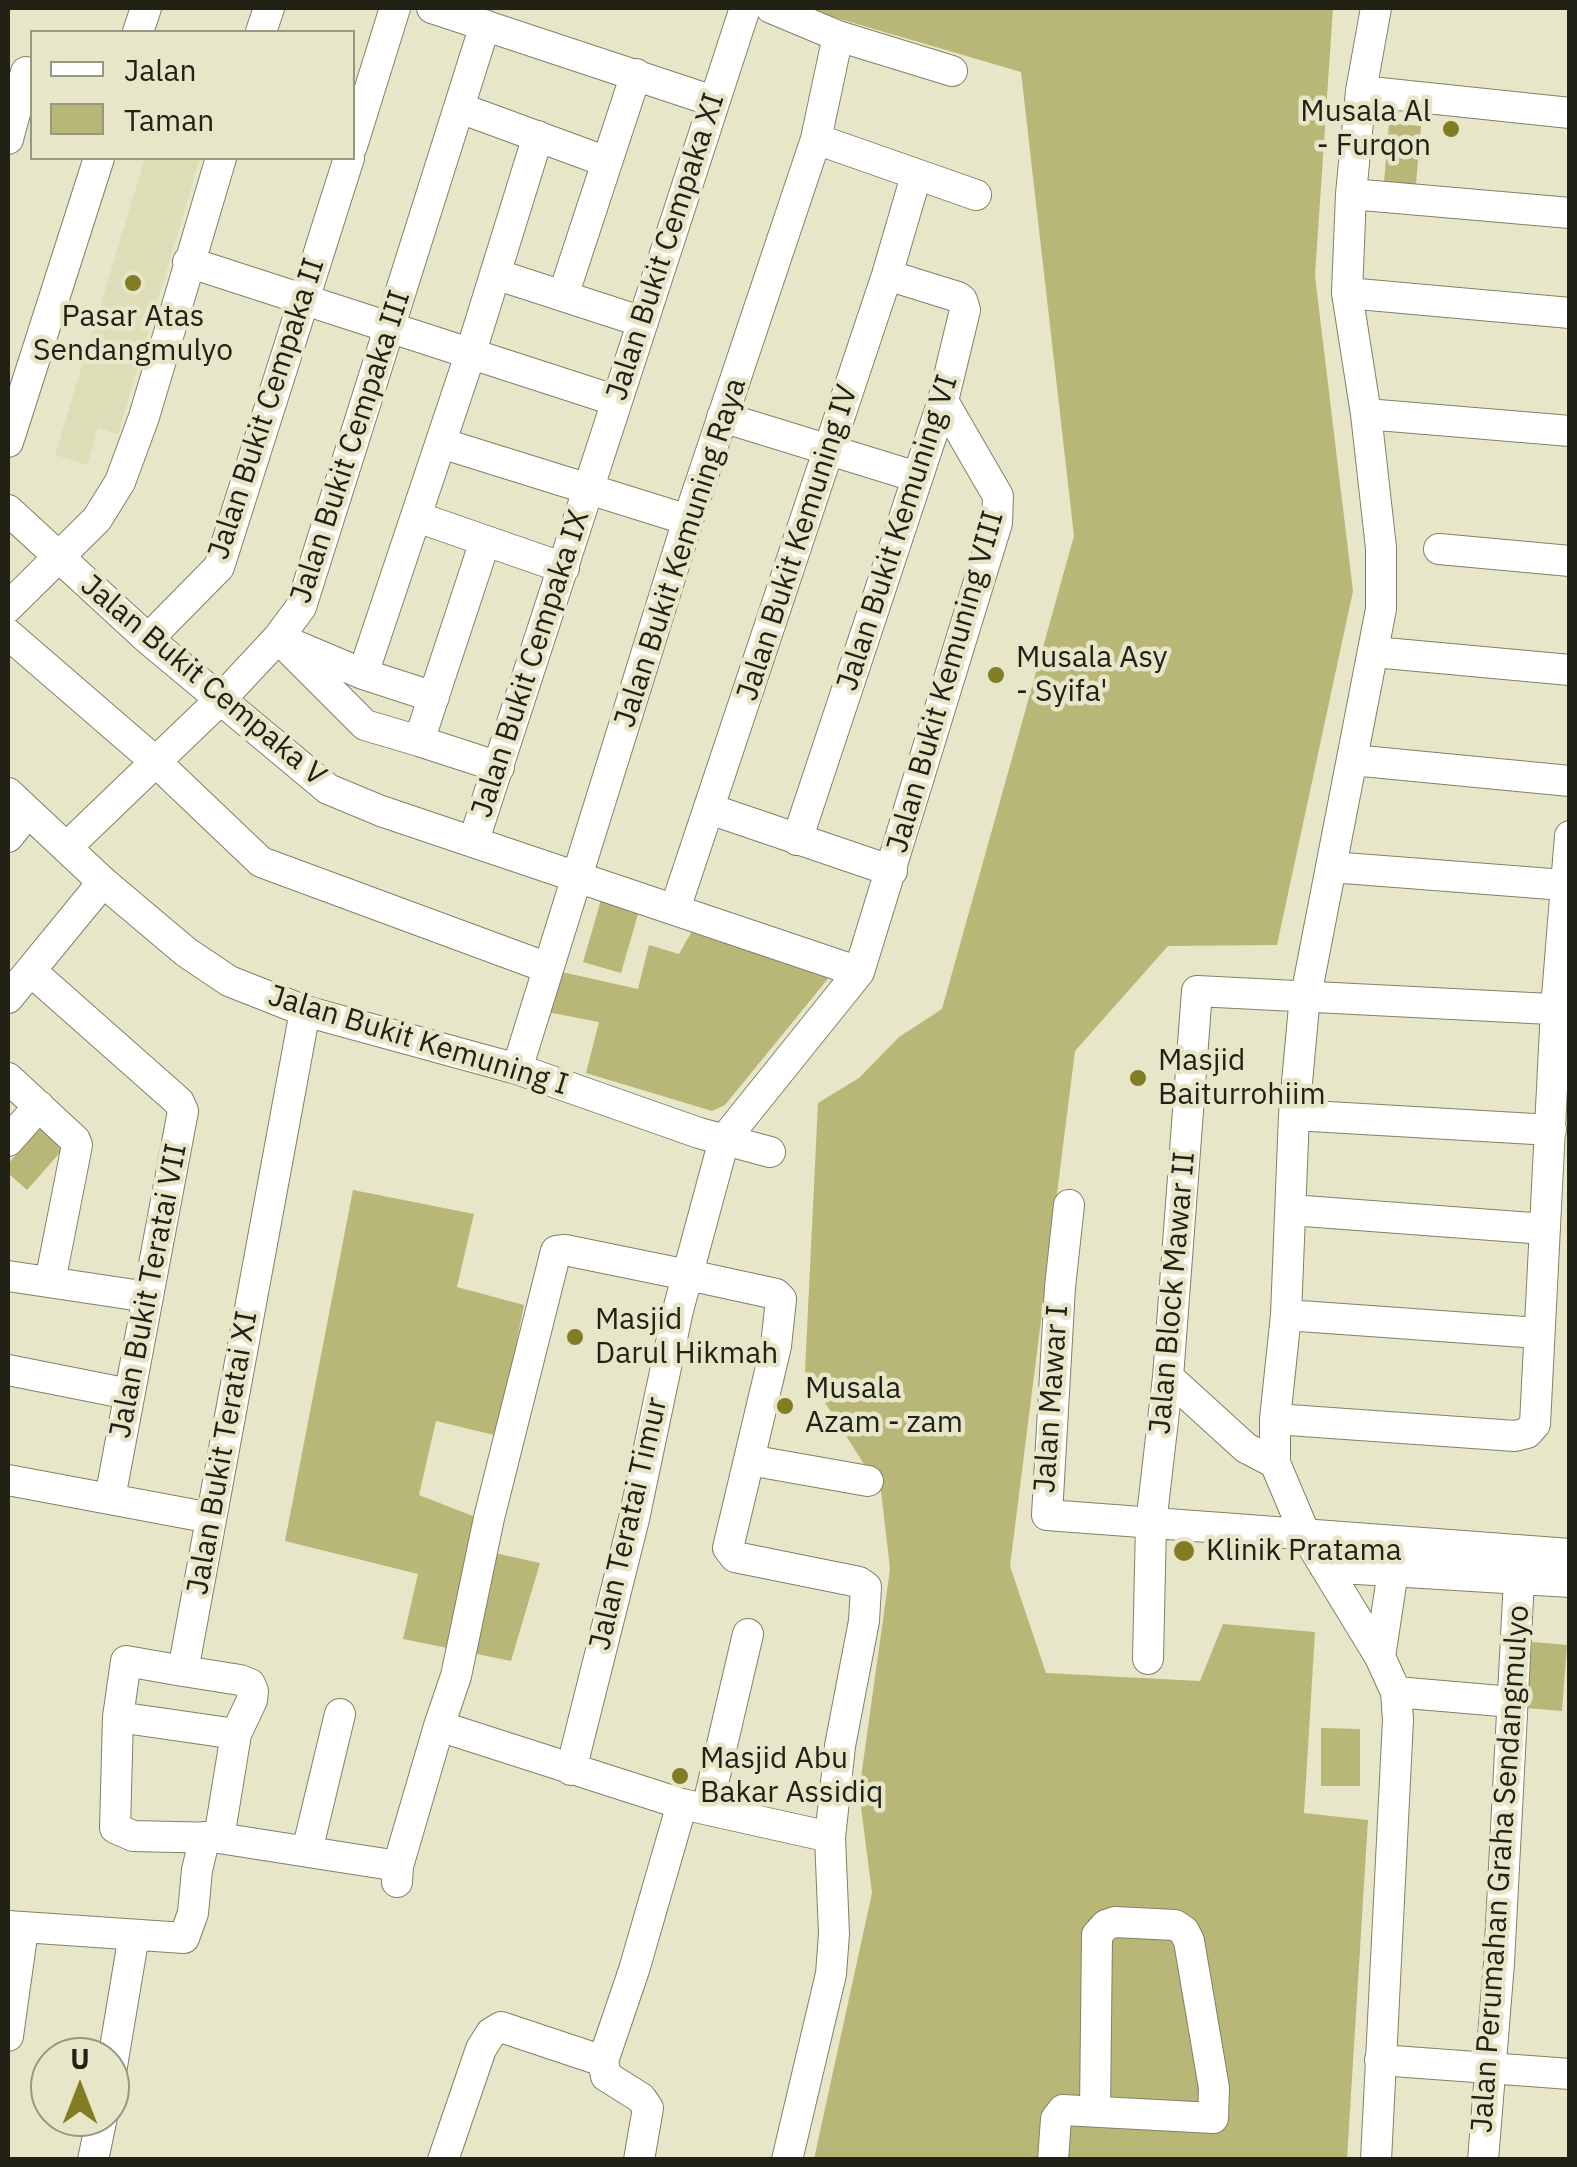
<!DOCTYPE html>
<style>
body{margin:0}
#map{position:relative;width:1577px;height:2167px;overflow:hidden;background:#e7e6c8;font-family:"IBM Plex Sans",sans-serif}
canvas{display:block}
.frame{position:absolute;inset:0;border:10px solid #212116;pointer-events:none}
.legend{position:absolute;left:30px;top:30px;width:325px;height:130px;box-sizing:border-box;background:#e7e6c8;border:2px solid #989781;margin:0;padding:12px 18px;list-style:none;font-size:30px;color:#212116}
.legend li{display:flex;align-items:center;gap:20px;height:50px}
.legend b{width:50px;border:2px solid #989781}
.north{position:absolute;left:30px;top:2037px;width:100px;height:100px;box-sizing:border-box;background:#e7e6c8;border:2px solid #989781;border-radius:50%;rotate:0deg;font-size:28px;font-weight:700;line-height:40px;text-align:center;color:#212116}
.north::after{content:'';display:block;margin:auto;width:35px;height:45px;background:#817d24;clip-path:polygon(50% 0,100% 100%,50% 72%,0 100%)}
</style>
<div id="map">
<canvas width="1577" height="2167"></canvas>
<div class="frame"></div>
<ul class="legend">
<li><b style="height:12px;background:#fff"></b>Jalan</li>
<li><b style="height:28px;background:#b9b778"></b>Taman</li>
</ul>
<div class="north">U</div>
</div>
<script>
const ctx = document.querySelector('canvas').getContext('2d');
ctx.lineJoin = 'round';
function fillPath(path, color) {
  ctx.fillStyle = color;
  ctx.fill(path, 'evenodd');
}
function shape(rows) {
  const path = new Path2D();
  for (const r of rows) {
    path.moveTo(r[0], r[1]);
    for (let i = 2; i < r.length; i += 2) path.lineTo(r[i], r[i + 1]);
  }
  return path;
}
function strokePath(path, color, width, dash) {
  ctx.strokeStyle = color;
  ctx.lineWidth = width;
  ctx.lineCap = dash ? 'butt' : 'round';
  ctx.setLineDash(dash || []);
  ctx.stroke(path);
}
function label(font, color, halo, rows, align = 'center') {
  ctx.font = font + ' "IBM Plex Sans",sans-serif';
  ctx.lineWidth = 9;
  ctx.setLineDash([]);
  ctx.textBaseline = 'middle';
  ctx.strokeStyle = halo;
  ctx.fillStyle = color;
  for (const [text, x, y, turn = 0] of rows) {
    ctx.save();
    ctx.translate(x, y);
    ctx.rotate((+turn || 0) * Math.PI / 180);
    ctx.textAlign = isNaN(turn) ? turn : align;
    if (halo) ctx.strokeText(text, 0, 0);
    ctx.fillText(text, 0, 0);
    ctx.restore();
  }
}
fillPath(shape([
 [145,158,200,158,118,434,98,428,87,465,55,455]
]), '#ddddb7');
fillPath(shape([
 [802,8,1333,8,1315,276,1353,591,1277,945,1168,946,1075,1051,1010,1566,1046,1673,1200,1681,1223,1624,1315,1632,1304,1813,1368,1820,1347,2159,814,2159,872,1893,859,1792,890,1569,881,1491,805,1371,818,1103,859,1078,899,1037,942,1009,1074,536,1021,72],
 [1389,123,1421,126,1416,184,1384,182],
 [601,900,639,911,621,973,583,962],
 [696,924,831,975,725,1105,712,1111,586,1073,599,1022,547,1012,562,972,638,989,649,945,679,954],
 [41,1126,65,1147,27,1190,8,1173,8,1164],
 [353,1190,474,1214,457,1287,524,1305,498,1436,436,1421,419,1495,478,1518,495,1553,540,1563,511,1661,403,1639,418,1574,285,1541],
 [1532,1642,1567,1645,1562,1711,1526,1708],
 [1321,1728,1360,1729,1360,1786,1321,1786]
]), '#b9b778');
const minor = shape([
 [432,8,713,101],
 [771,8,838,36,952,71],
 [138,32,146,8],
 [261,32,269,8],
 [1361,91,1570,113],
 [460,108,607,162],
 [8,139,26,72],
 [816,139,976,195],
 [352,146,395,8],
 [1351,194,1570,213],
 [188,262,617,401],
 [495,274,643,322],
 [1347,293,1570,313],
 [563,296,636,74],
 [1366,414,1570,431],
 [722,417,917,477],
 [8,442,99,158],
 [441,443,688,520],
 [8,510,148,639,328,789,381,811,859,972],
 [417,517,564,568],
 [1439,549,1570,561],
 [8,607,97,519,120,482,144,417,221,158],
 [8,634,156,762,261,862,548,968],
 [278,638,365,725,419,741,485,541],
 [148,639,219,567,349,158],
 [292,644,363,674,434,697],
 [1374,652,1570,670],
 [363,674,470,355,538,136],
 [419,741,499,767],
 [1352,760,1570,781],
 [8,793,103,882,186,952,229,981,305,1011,517,1069,699,1133,770,1152],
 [710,809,892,871],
 [8,837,28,812],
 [474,840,745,8],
 [797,840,943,401,965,310,962,300,958,297,887,275],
 [67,847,221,699,278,638,301,607,485,25],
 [1331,867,1564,885],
 [675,909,887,275,916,176],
 [32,972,179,1102,183,1111,110,1498],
 [8,998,103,882],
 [517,1069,688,520,816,139,838,36],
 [8,1078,75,1140,77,1145,50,1282],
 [1294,1115,1551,1130],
 [8,1141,39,1106],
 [1069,1205,1060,1287,1047,1515,1570,1554],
 [1291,1210,1545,1229],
 [8,1276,148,1297],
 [1286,1315,1538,1333],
 [8,1370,129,1394],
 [1168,1377,1246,1448,1275,1463,1305,1534,1380,1657,1396,1692,1398,1720,1376,2160],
 [1275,1419,1515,1436,1527,1433,1535,1424,1556,1009,1570,836],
 [749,1460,868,1481],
 [1275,1463,1275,1419,1286,1315,1294,1115,1304,1006,1381,609,1381,548,1366,414,1347,293,1351,194,1361,91,1376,8],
 [8,1480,211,1518],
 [1325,1567,1570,1582],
 [1380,1657,1396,1551],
 [1148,1659,1151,1524,1168,1377,1197,991,1570,1010],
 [1396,1692,1512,1702],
 [118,1717,126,1661,183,1671],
 [236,1734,118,1717,115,1828,133,1836,219,1838,398,1866],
 [571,1770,634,1519,678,1310,724,1140,859,972,997,523,998,496,943,401],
 [682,1804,830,1837,834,1934,831,1974,787,2160],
 [707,1809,748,1634],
 [219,1838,236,1734,252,1700,253,1691,250,1684,240,1680,183,1671,305,1011],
 [307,1851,340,1714],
 [397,1882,398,1866,439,1726],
 [8,1926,184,1938,193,1913,197,1870,205,1837],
 [8,2036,23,1929],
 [1380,2060,1570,2074],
 [603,2061,634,1970,682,1804,439,1726,456,1676,489,1518,556,1251,565,1250,707,1279,776,1294,781,1299,776,1346,728,1548,735,1557,859,1582,866,1587,864,1621,840,1746,830,1837],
 [110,2078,134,1935],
 [93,2160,102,2117],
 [443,2160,481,2049,491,2033,501,2027,603,2061,606,2076,641,2098,648,2108,639,2160],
 [1053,2160,1056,2119,1063,2110,1213,2118,1214,2088,1189,1941,1184,1931,1175,1925,1115,1922,1106,1925,1097,1935,1095,2111],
 [1483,2160,1499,1963,1519,1579]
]);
strokePath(minor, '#828166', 32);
strokePath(minor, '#fff', 30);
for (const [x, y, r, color] of [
 [1451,129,10,"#817d24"],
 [133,283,10,"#817d24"],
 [996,675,10,"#817d24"],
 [1138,1078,10,"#817d24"],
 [575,1337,10,"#817d24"],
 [785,1406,10,"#817d24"],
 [1184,1551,12,"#817d24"],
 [680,1776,10,"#817d24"]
]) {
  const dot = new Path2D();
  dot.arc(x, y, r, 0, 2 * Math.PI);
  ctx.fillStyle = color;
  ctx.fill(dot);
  strokePath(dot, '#e7e6c8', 4);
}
label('30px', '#212116', '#e7e6c8', [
 ["Musala Al",1431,112,"right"],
 ["- Furqon",1431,146,"right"],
 ["Pasar Atas",133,317,"center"],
 ["Sendangmulyo",133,351,"center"],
 ["Musala Asy",1016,658],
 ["- Syifa'",1016,692],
 ["Masjid",1158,1061],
 ["Baiturrohiim",1158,1095],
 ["Masjid",595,1320],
 ["Darul Hikmah",595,1354],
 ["Musala",805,1389],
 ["Azam - zam",805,1423],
 ["Klinik Pratama",1206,1551],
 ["Masjid Abu",700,1759],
 ["Bakar Assidiq",700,1793]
], 'left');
label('30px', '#212116', '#e7e6c8', [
 ["Jalan Bukit Cempaka XI",666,247,-72],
 ["Jalan Bukit Cempaka II",267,409,-72],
 ["Jalan Bukit Cempaka III",351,447,-72],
 ["Jalan Bukit Kemuning VI",898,533,-72],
 ["Jalan Bukit Kemuning IV",798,543,-72],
 ["Jalan Bukit Kemuning Raya",681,553,-72],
 ["Jalan Bukit Cempaka IX",531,664,-72],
 ["Jalan Bukit Cempaka V",203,681,40],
 ["Jalan Bukit Kemuning VIII",946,682,-74],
 ["Jalan Bukit Kemuning I",418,1041,17],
 ["Jalan Bukit Teratai VII",149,1291,-79],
 ["Jalan Block Mawar II",1173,1293,-85],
 ["Jalan Mawar I",1052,1399,-86],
 ["Jalan Bukit Teratai XI",223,1453,-80],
 ["Jalan Teratai Timur",629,1524,-77],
 ["Jalan Perumahan Graha Sendangmulyo",1501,1869,-86]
]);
</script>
